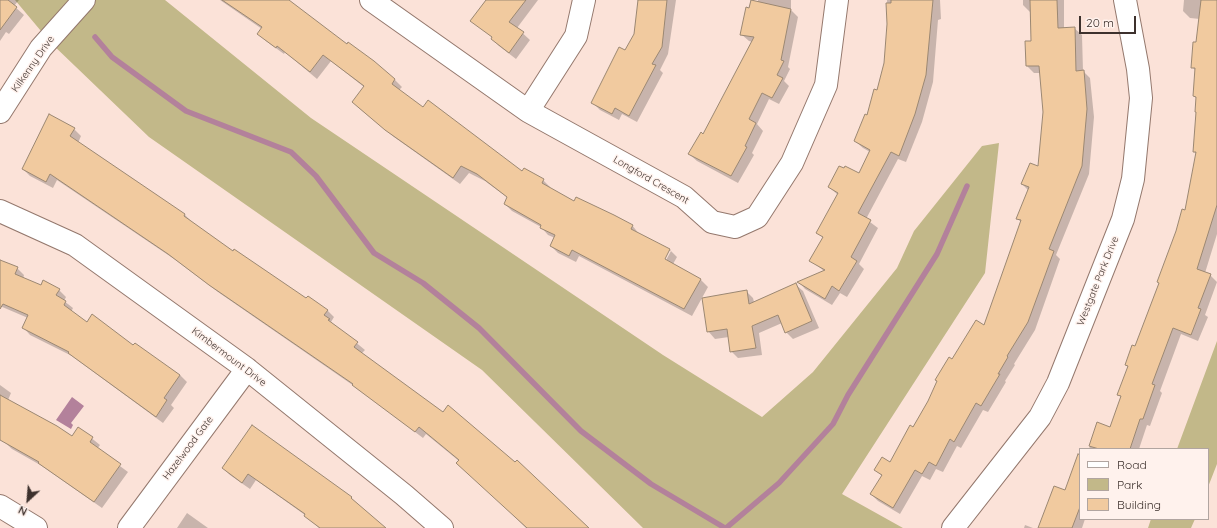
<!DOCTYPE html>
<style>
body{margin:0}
#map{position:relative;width:1217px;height:528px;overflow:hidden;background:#fbe2d8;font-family:Quicksand,sans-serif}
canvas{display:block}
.legend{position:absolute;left:1079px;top:448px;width:130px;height:72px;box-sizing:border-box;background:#fff2ed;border:1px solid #b1a5a0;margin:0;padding:5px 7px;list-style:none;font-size:12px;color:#3d312d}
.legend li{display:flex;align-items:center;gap:8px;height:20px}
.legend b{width:20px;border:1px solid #b1a5a0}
.north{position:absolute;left:8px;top:480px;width:40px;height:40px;-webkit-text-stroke:3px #fff2ed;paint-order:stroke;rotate:206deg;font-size:11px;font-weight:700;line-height:16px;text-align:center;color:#3d312d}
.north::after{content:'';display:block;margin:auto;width:14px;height:18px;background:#3d312d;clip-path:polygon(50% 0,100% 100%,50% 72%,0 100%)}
.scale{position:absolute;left:1079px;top:16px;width:57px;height:18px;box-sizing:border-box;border:2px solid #3d312d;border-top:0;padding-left:5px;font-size:12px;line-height:14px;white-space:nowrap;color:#3d312d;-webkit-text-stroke:3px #fff2ed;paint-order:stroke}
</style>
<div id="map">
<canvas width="1217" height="528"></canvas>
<ul class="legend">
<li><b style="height:5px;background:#fff"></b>Road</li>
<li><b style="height:11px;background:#c2b889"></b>Park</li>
<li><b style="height:11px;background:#f1ca9f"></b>Building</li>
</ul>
<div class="north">N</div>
<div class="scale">20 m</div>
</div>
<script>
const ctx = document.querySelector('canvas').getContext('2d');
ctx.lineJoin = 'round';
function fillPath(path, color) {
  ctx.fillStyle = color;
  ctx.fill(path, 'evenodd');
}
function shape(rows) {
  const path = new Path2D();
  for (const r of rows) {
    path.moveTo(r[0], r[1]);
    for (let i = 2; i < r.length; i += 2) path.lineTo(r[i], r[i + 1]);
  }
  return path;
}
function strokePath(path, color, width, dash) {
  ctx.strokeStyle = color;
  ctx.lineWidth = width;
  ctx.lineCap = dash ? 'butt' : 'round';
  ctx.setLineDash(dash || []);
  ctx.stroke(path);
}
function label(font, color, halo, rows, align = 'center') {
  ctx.font = font + ' Quicksand,sans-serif';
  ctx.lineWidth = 3;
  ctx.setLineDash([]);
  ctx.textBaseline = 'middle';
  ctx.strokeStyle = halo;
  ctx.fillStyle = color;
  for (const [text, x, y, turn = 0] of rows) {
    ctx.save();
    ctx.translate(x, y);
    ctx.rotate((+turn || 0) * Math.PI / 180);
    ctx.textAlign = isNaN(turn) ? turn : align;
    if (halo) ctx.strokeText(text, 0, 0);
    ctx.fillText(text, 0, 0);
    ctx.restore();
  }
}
fillPath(shape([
 [15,0,165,0,311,118,663,355,762,417,813,372,897,268,914,231,982,146,999,143,985,273,842,494,903,528,643,528,482,370,149,137,51,43],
 [1217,341,1217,464,1208,487,1208,449,1177,449],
 [1151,519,1195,519,1191,528,1148,528]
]), '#c2b889');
fillPath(shape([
 [72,397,84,406,71,423,73,425,71,429,56,420]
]), '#b3819b');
fillPath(shape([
 [0,0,19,0,14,6,24,15,9,34,6,32,0,41],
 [220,0,287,0,347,45,348,43,395,80,402,87,399,90,423,108,522,172,543,180,550,187,550,189,575,203,632,225,639,234,670,250,677,257,673,264,701,280,708,287,692,316,579,256,576,262,558,253,551,246,555,238,548,235,541,227,512,211,505,204,508,198,485,181,469,173,460,184,394,137,360,109,353,102,364,87,331,61,317,79,285,52,284,54,266,41,259,34,262,29],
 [668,251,671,251,664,264,662,263],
 [486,0,538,0,517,28,530,40,516,59,499,46,492,39,493,38,472,21],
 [639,0,676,0,668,54,660,70,663,73,637,122,622,114,619,120,600,110,593,103,626,52,635,34],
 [758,0,791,0,791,10,798,17,788,67,790,69,784,81,789,86,779,104,769,99,757,124,763,131,752,153,754,155,738,183,697,161,689,154,704,135,753,42,749,41,741,34,750,9,758,2],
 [887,0,940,0,941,19,938,20,933,82,922,122,906,162,898,159,866,219,878,228,859,264,864,269,847,297,840,293,832,305,805,289,799,282,824,271,810,260,823,238,818,232,838,195,829,187,859,174,870,152,863,148,855,141,877,91,885,64,888,24],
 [1023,0,1064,0,1064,28,1074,28,1082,35,1083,71,1090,78,1094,117,1089,174,1056,255,1060,259,1035,330,1014,364,1015,365,1005,381,1006,382,988,412,983,410,961,448,957,446,943,472,936,469,930,480,922,476,900,514,878,501,871,494,882,476,875,470,891,463,953,361,984,326,1021,222,1018,219,1028,190,1022,184,1039,168,1044,112,1040,73,1034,73,1027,66,1032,42,1030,12,1023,5],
 [1184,0,1217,0,1217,234,1205,273,1210,275,1217,282,1205,315,1208,317,1198,341,1181,334,1160,391,1162,393,1150,426,1147,425,1139,449,1089,449,1098,424,1111,428,1122,398,1119,395,1128,367,1126,365,1135,347,1160,284,1158,282,1186,211,1197,154,1194,152,1197,113,1196,112,1197,99,1194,96,1196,71,1192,67,1200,19,1190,18,1183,11],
 [74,129,81,136,78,143,185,215,192,222,233,252,306,300,327,310,334,317,331,322,365,350,361,354,588,528,526,528,459,461,426,434,423,438,354,386,218,292,177,261,57,180,53,188,30,176,23,169],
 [0,261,17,268,24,275,23,279,41,286,59,290,66,297,64,301,73,308,71,312,87,324,133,346,180,375,187,382,171,405,174,408,163,423,72,356,30,335,23,327,28,318,0,306],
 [795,284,803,291,819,328,793,339,786,332,782,323,759,333,762,355,738,358,731,351,729,337,715,339,708,331,746,291,753,298,754,302],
 [0,385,11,393,8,400,72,438,79,428,100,445,97,449,128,472,102,508,42,466,12,449,0,438],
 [252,426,351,498,385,528,319,528,305,515,256,480,250,489,230,475,223,468],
 [1079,454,1080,519,1085,519,1082,528,1039,528,1066,491],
 [187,513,208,528,177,528],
 [1025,525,1033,528,1024,528]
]), '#0003');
strokePath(shape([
 [95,37,112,57,186,111,291,152,316,176,374,253,423,283,479,328,581,431,651,484,725,528],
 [726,528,779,483,833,424,848,395,937,254,967,186]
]), '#b3819b', 5.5);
const building = shape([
 [0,0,8,0,17,7,0,30,0,0],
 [222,0,289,0,347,44,348,42,374,61,395,79,392,84,423,107,428,100,522,171,524,168,544,179,542,183,574,201,576,197,614,215,633,225,631,229,670,249,665,259,701,279,684,309,572,250,569,256,550,246,555,235,540,228,541,225,504,204,507,197,477,174,461,166,453,178,385,130,352,102,364,86,323,55,310,72,277,46,276,48,257,34,262,27,222,0],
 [486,0,526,0,509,22,524,32,509,53,491,39,492,37,470,21,486,0],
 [638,0,667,0,662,47,652,64,656,65,629,116,615,108,612,114,591,103,619,47,625,50,634,34,638,0],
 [751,0,791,9,781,60,784,61,777,75,783,78,772,98,762,93,749,119,756,123,745,146,747,147,731,176,688,154,701,132,703,134,754,37,740,35,746,7,749,8,751,0],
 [891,0,933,0,926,75,915,114,899,156,891,152,858,213,871,220,851,257,857,261,839,291,832,286,825,299,797,282,825,270,809,261,823,237,816,233,838,193,828,187,839,166,844,168,845,166,859,173,870,150,854,141,865,114,867,115,874,89,877,90,884,63,887,24,886,3,891,3,891,0],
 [1030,0,1057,0,1058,28,1075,27,1076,71,1084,70,1087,109,1082,166,1049,249,1054,251,1028,322,1007,356,1008,357,998,374,1000,374,981,406,976,403,954,442,950,439,936,466,929,462,922,474,915,470,893,508,870,494,882,475,874,470,882,457,890,462,910,425,913,427,928,401,937,381,935,380,949,357,952,359,976,320,984,325,1021,220,1016,219,1029,187,1021,184,1030,163,1038,166,1043,112,1039,66,1026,66,1025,41,1031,41,1030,0],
 [1201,0,1217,0,1217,205,1197,269,1211,274,1198,308,1201,309,1191,335,1173,328,1152,384,1155,385,1143,419,1140,419,1130,449,1099,449,1089,446,1097,422,1110,427,1121,396,1117,395,1128,366,1125,365,1132,345,1135,346,1159,283,1157,282,1176,231,1182,209,1185,210,1196,152,1193,152,1196,112,1195,112,1196,97,1193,96,1195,68,1191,68,1193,42,1196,42,1201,0],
 [49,114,75,128,70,136,185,214,184,216,233,251,234,249,306,298,308,296,328,310,324,315,330,319,328,320,358,342,354,347,443,412,448,405,515,462,517,460,589,528,527,528,456,463,459,460,419,427,415,432,352,385,353,384,209,285,168,254,50,174,46,182,22,169,49,114],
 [0,260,18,267,15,274,41,285,43,280,60,289,56,295,66,301,64,305,87,322,92,314,133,345,135,343,180,375,164,398,167,400,156,417,68,353,69,352,22,328,28,315,3,304,0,309,0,260],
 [796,283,812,321,785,333,778,315,752,326,756,348,730,352,727,329,707,332,702,298,747,290,749,304,796,283],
 [0,395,57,426,72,436,78,427,93,437,90,442,121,464,94,502,38,463,39,462,0,440,0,395],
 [252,425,352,497,351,498,386,528,320,528,304,516,305,514,248,474,242,483,222,468,252,425],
 [1078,454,1080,455,1080,507,1072,528,1038,528,1054,486,1065,490,1078,454]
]);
fillPath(building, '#f1ca9f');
strokePath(building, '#9b8772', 1);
const minor = shape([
 [371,0,528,111,684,197,712,222,735,227,757,217,792,163,826,85,837,0],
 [528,111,576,36,584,0],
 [0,112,41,48,84,0],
 [0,211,75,245,247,369,404,495,442,528],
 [0,506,36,528],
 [129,528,247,369]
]);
const tertiary = shape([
 [953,528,1040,417,1058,383,1123,219,1133,179,1141,98,1138,69,1125,0]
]);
strokePath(minor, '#94786d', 24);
strokePath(tertiary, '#94786d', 24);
strokePath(minor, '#fff', 22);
strokePath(tertiary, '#fff', 22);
label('10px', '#3d312d', '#fff2ed', [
 ["Kilkenny Drive",33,64,-55],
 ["Longford Crescent",651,180,30],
 ["Westgate Park Drive",1098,281,-68],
 ["Kimbermount Drive",229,357,37],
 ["Hazelwood Gate",188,448,-53]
]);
</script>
